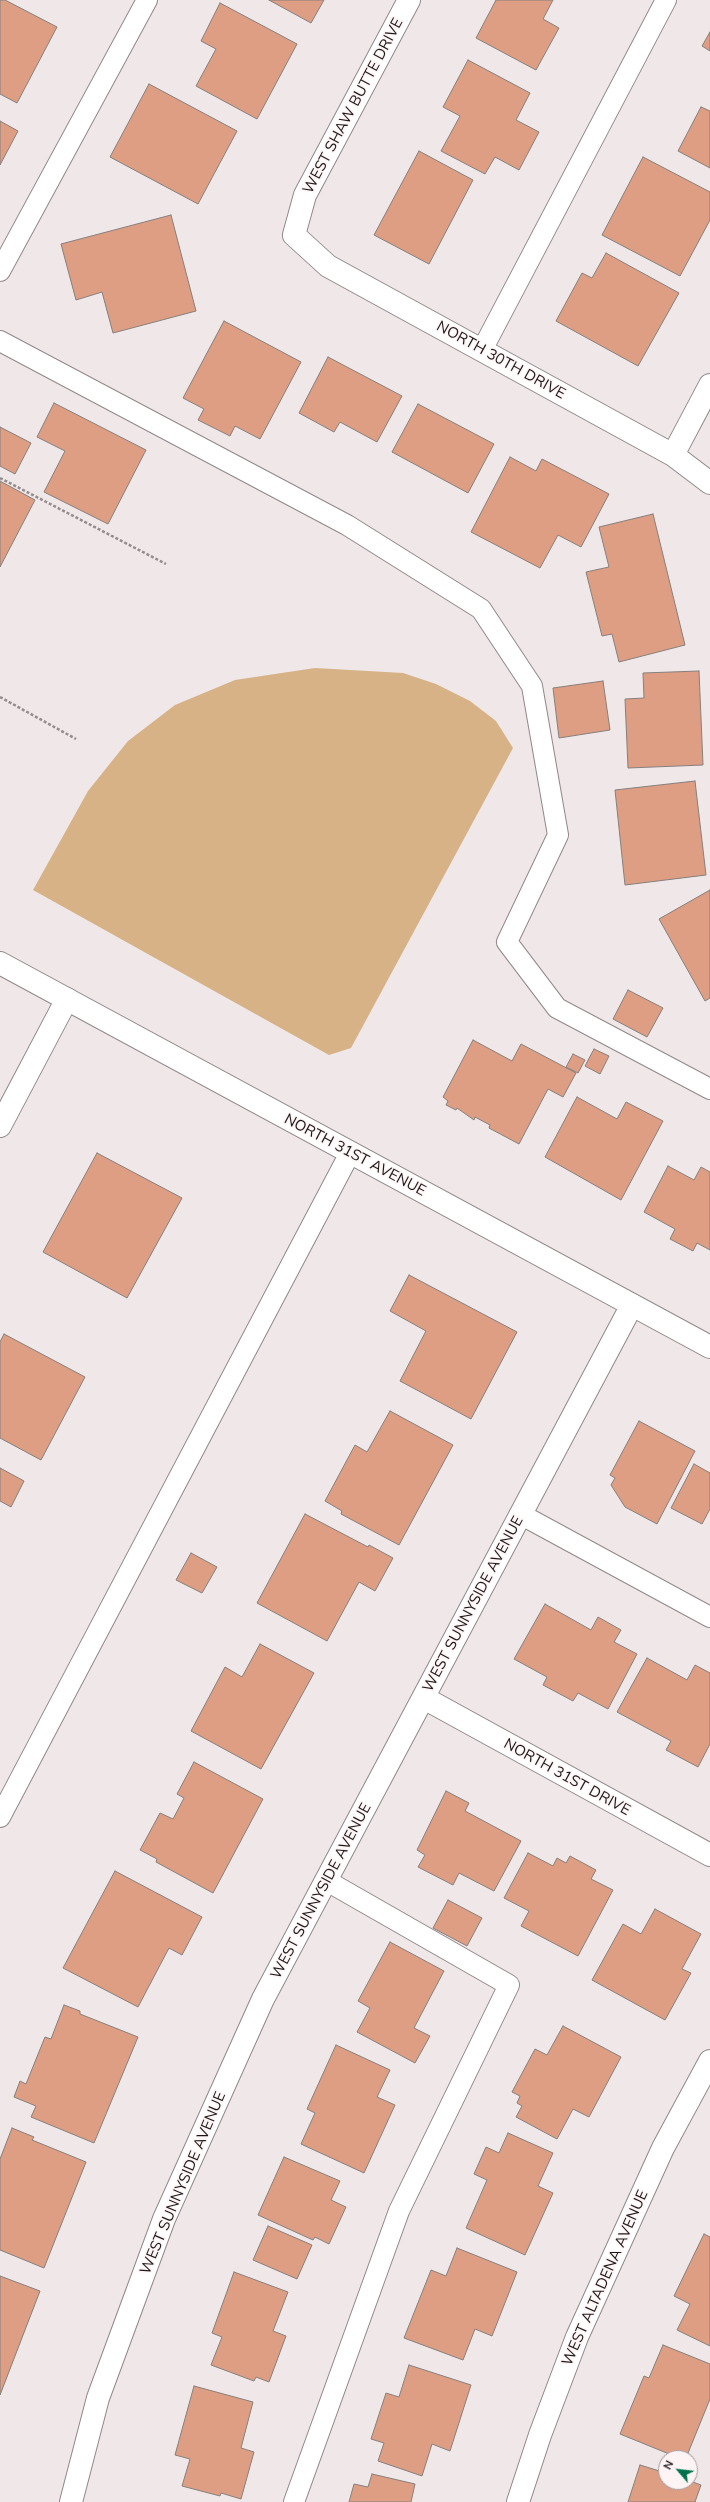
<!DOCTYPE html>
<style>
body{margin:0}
#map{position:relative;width:710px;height:2502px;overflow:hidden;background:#f0e7e8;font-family:Mulish,sans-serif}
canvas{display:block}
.north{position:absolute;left:658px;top:2450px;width:40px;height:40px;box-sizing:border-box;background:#fef4f5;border:1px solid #a39c9d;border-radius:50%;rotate:298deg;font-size:11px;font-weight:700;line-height:16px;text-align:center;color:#1b1818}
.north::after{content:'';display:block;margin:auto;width:14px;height:18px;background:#00734d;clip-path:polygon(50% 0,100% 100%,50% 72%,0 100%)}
</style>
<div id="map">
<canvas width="710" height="2502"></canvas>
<div class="north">N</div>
</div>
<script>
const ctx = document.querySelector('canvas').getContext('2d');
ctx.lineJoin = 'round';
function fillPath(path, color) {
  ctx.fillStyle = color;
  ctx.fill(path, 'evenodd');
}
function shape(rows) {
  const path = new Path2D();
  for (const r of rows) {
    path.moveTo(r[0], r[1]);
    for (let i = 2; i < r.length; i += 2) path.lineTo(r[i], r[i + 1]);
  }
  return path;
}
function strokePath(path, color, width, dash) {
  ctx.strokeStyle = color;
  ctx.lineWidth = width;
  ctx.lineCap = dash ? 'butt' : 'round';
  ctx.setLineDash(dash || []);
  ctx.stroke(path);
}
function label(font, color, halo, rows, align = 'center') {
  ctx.font = font + ' Mulish,sans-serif';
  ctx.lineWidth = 3;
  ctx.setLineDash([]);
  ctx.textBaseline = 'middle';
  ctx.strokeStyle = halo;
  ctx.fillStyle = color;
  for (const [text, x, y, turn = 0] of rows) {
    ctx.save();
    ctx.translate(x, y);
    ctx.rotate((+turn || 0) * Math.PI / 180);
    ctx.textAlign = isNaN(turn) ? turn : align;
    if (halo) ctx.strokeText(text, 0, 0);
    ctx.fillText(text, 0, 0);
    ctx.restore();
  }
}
fillPath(shape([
 [315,668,403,673,436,684,470,701,496,721,513,748,351,1048,329,1055,33,890,88,791,128,741,175,705,235,680]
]), '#d6b286');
const building = shape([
 [0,0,5,0,57,27,17,103,0,94,0,0],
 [269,0,324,0,311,23,269,0],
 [496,0,553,0,543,19,559,28,536,70,476,38,496,0],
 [220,3,297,44,257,119,196,86,216,49,201,41,220,3],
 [710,32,710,51,702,46,710,32],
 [468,60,530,93,516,120,539,132,519,170,495,157,485,174,441,151,460,116,443,107,468,60],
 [149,84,237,131,198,204,110,157,149,84],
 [701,107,710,111,710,168,678,151,701,107],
 [0,121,18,131,0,165,0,121],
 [419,151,473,180,429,264,374,235,419,151],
 [643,157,710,192,710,220,680,276,602,235,643,157],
 [171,215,196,311,113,333,102,292,76,300,61,244,171,215],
 [606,253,679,293,638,366,556,321,582,273,592,278,606,253],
 [224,321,301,362,260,439,235,426,230,436,198,420,204,409,183,398,224,321],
 [328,357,402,396,377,442,340,422,334,432,299,413,328,357],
 [54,403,146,450,108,524,44,492,65,451,37,437,54,403],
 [418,404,494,444,468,493,392,452,418,404],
 [0,427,31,443,15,474,0,466,0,427],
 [510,457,536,471,542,459,609,494,581,547,558,535,540,568,471,532,510,457],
 [0,481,35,500,0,567,0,481],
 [653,514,685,645,619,662,612,634,602,636,586,572,609,567,599,527,653,514],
 [699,671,703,765,628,768,625,699,644,698,643,673,699,671],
 [603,681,610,730,559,738,553,688,603,681],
 [695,781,706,875,625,885,615,790,695,781],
 [710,890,710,998,705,1001,659,919,710,890],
 [628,990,663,1008,647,1037,613,1019,628,990],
 [473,1040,512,1061,521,1044,576,1073,563,1097,548,1089,519,1144,489,1128,490,1125,475,1117,474,1120,457,1108,456,1110,446,1105,448,1101,443,1097,473,1040],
 [594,1049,609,1056,600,1074,585,1066,594,1049],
 [573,1054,585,1060,578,1073,566,1067,573,1054],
 [577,1097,617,1119,626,1102,663,1121,621,1200,545,1157,577,1097],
 [97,1153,182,1198,127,1298,43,1252,97,1153],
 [668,1166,694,1180,701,1167,710,1172,710,1250,697,1243,693,1251,670,1239,675,1229,644,1212,668,1166],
 [409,1275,517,1332,471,1419,400,1381,426,1331,390,1311,409,1275],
 [4,1334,85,1377,41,1460,0,1438,0,1342,4,1334],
 [390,1411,453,1445,399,1545,341,1514,342,1511,325,1501,355,1445,367,1452,390,1411],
 [639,1421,695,1451,657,1524,625,1507,611,1485,615,1478,610,1475,639,1421],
 [694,1464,710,1473,710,1509,702,1524,671,1508,694,1464],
 [0,1468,24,1481,11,1507,0,1501,0,1468],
 [305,1514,368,1547,369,1545,393,1558,375,1591,359,1582,327,1641,257,1603,305,1514],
 [191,1553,217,1567,202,1593,176,1580,191,1553],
 [545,1604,591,1630,598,1617,621,1630,614,1642,637,1654,608,1709,578,1693,573,1701,543,1685,547,1677,514,1659,545,1604],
 [260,1644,314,1673,261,1769,191,1731,225,1667,242,1677,260,1644],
 [647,1658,687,1680,695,1665,710,1673,710,1744,698,1767,666,1750,671,1741,617,1712,647,1658],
 [194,1762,263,1799,213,1893,156,1862,157,1859,140,1850,160,1813,173,1819,184,1798,177,1794,194,1762],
 [446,1791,469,1803,465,1811,521,1841,494,1891,459,1873,453,1885,418,1867,425,1855,417,1850,446,1791],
 [528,1853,553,1866,557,1858,566,1863,570,1856,596,1870,591,1879,613,1890,578,1956,521,1926,529,1911,504,1898,528,1853],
 [115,1871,202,1917,182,1955,169,1948,138,2007,63,1968,115,1871],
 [448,1900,482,1918,467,1946,433,1928,448,1900],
 [655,1909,701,1934,682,1969,691,1973,665,2020,592,1980,623,1924,641,1934,655,1909],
 [390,1942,444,1971,414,2028,430,2036,415,2063,357,2032,370,2008,358,2001,390,1942],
 [64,2005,80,2011,80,2014,138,2037,94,2143,31,2117,36,2106,14,2097,20,2081,26,2084,45,2037,51,2039,64,2005],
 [563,2026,621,2057,589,2117,573,2109,557,2139,516,2117,522,2106,517,2103,520,2096,512,2092,535,2049,547,2055,563,2026],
 [336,2045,390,2070,377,2097,395,2105,364,2173,301,2144,315,2113,307,2109,336,2045],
 [12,2128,34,2137,32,2140,86,2162,44,2268,0,2250,0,2159,12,2128],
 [508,2133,553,2153,538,2186,553,2193,525,2255,466,2228,487,2180,474,2174,486,2147,499,2153,508,2133],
 [284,2157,340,2181,331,2200,346,2207,329,2244,315,2237,313,2240,258,2215,284,2157],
 [268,2226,312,2245,297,2279,253,2260,268,2226],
 [704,2234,710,2237,710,2346,677,2330,690,2304,674,2296,704,2234],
 [457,2248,517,2272,492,2336,475,2329,463,2360,404,2338,431,2270,446,2276,457,2248],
 [234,2272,288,2292,273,2331,286,2336,269,2382,256,2377,254,2381,211,2365,222,2337,212,2333,234,2272],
 [0,2276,40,2291,0,2395,0,2276],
 [663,2345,710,2364,710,2399,686,2458,679,2458,620,2434,644,2376,649,2378,663,2345],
 [409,2365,471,2385,450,2451,432,2444,422,2476,378,2461,384,2443,371,2439,386,2393,399,2397,409,2365],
 [194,2386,253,2402,241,2448,254,2452,241,2499,221,2493,220,2496,182,2486,190,2459,175,2455,194,2386],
 [640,2465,666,2473,666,2482,690,2481,701,2485,695,2502,628,2502,640,2465],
 [372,2474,415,2484,411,2502,349,2502,354,2484,368,2487,372,2474]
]);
fillPath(building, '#dd9e84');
strokePath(building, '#867f7c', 1);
const service = shape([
 [0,271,147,0],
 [0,341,347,525,481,609,532,686,558,835,507,942,557,1008,710,1089],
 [482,350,666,0],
 [520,1514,710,1617],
 [0,1817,350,1153],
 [294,2502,399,2211,509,1985,327,1881]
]);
const minor = shape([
 [409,0,305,195,294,235,328,266,673,455,710,483],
 [673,455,710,385],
 [0,1126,67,999],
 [424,1698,710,1855],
 [71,2502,98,2398,164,2219,263,1999,632,1305],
 [518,2502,540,2435,577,2337,663,2148,710,2061]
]);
const tertiary = shape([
 [0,963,710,1347]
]);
strokePath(service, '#918889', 22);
strokePath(minor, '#918889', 24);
strokePath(tertiary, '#918889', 24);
strokePath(shape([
 [0,478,166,564],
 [0,697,76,739]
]), '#938c8d', 2.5, [3, 2]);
strokePath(service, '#fff', 20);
strokePath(minor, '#fff', 22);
strokePath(tertiary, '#fff', 22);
label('15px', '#1b1818', '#fef4f5', [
 ["WEST SHAW BUTTE DRIVE",353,106,-62],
 ["NORTH 30TH DRIVE",501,360,29],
 ["NORTH 31ST AVENUE",355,1155,28],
 ["WEST SUNNYSIDE AVENUE",473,1604,-62],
 ["NORTH 31ST DRIVE",567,1777,29],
 ["WEST SUNNYSIDE AVENUE",321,1891,-62],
 ["WEST SUNNYSIDE AVENUE",183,2183,-67],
 ["WEST ALTADENA AVENUE",605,2278,-66]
]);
</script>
